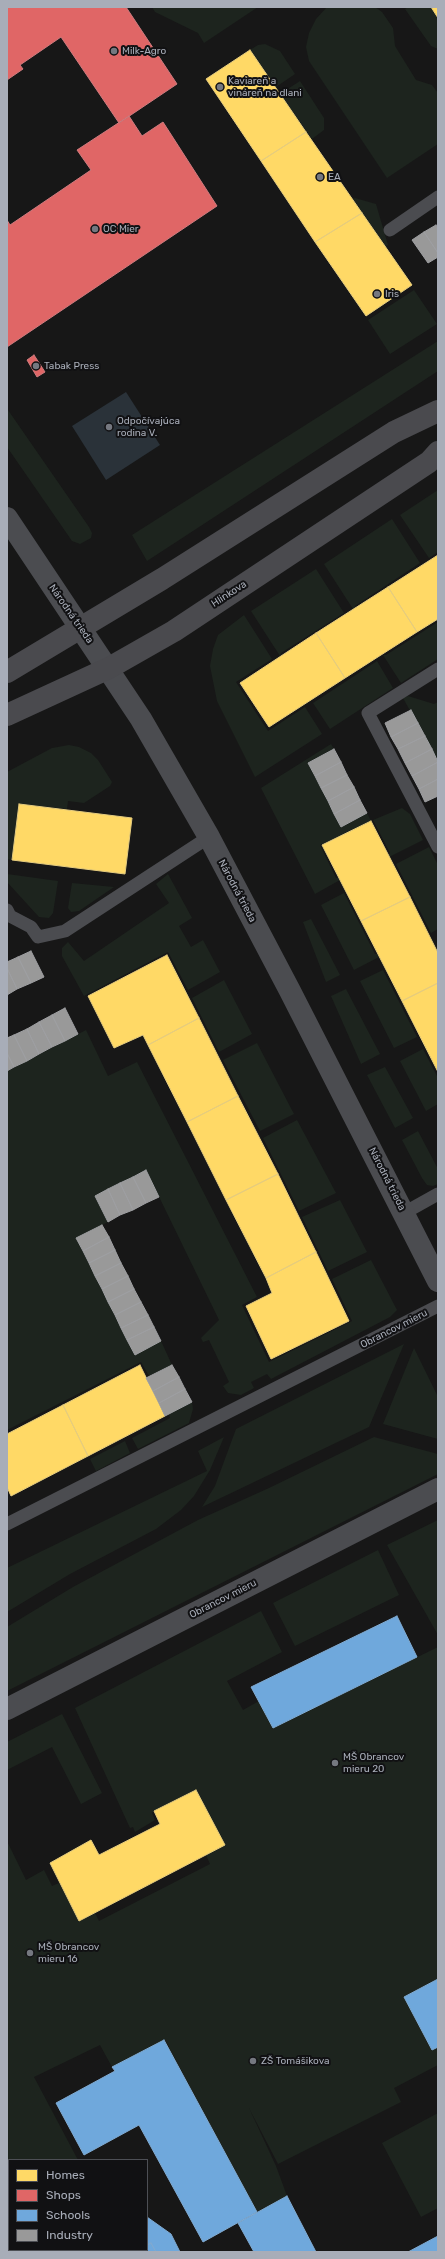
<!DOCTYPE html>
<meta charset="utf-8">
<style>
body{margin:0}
#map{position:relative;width:445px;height:2259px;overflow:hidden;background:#171717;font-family:Rubik,sans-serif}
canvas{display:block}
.frame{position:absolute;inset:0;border:8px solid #a8adb8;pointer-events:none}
.legend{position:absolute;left:8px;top:2159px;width:140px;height:92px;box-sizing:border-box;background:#111113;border:1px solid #4d4f55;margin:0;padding:5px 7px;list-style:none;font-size:12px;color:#a8adb8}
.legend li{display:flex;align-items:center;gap:8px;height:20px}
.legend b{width:20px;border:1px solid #4d4f55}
</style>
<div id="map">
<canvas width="445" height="2259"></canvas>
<div class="frame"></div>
<ul class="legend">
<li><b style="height:11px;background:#ffd966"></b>Homes</li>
<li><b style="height:11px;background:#e06666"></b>Shops</li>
<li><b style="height:11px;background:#6fa8dc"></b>Schools</li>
<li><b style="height:11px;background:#999"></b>Industry</li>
</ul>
</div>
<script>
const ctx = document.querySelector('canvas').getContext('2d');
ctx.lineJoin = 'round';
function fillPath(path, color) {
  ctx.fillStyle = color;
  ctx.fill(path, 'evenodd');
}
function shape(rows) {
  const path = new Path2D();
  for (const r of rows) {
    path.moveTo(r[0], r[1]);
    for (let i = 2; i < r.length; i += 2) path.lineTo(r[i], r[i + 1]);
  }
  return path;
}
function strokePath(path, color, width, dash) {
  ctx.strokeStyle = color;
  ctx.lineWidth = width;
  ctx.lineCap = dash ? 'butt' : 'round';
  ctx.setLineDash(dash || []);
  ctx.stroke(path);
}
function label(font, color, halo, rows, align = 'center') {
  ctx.font = font + ' Rubik,sans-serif';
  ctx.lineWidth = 4;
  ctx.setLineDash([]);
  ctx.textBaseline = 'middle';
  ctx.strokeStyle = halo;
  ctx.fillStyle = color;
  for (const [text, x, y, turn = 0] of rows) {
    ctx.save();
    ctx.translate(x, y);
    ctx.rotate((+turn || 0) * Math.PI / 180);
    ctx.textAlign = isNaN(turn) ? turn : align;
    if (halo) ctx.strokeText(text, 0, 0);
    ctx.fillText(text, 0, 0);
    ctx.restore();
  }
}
fillPath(shape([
 [152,7,258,7,204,43,198,33,155,12],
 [327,7,375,7,382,12,393,28,395,46,416,80,432,85,438,93,438,144,387,178,309,61,306,47,309,33,316,19],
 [408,7,431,7,438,18,438,49,431,46,405,9],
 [265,44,280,51,295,74,276,87,250,50,258,45],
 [300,81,324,118,324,130,312,139,280,94],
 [355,198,376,204,388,245,385,247,353,199],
 [414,290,437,324,390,354,368,320],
 [438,341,438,371,147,561,132,535],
 [8,410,89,527,92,533,91,538,80,544,72,541,7,447],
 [438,490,438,552,429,558,400,515],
 [392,519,420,563,355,606,356,608,353,609,324,564],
 [316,569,344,613,281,653,280,656,251,611],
 [244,615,272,659,236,682,268,731,305,707,322,734,255,777,217,701,210,666,213,649,218,635],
 [438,622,438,659,401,683,383,655,386,655],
 [377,661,393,688,330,729,313,703],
 [408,696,434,704,438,702,438,761,403,698],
 [331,744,334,749,308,763,321,788,341,826,367,813,371,821,320,845,336,878,339,877,340,880,315,894,261,788],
 [69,745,79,747,91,753,98,760,112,782,110,786,84,803,68,801,67,809,19,804,12,860,7,859,7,772,52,748],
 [402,808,410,814,423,840,389,857,388,855,390,853,373,820],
 [429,847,438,865,438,929,431,933,396,864],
 [7,874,58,881,53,913,49,918,39,917,7,882],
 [168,874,192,918,179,926,191,947,203,940,220,972,188,990,168,952,84,996,62,956,62,948,68,942,84,961,169,903,156,884],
 [72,883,114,887,79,911,71,912,68,908],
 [344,893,375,954,377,954,379,957,354,970,321,905],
 [311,919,340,975,326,982,303,922],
 [383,970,417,1037,394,1048,360,981],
 [224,980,252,1034,219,1052,192,998],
 [346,989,380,1054,361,1064,331,996],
 [86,1030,108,1076,137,1062,257,1297,242,1305,269,1362,352,1321,332,1279,371,1260,397,1310,390,1317,271,1379,267,1374,251,1382,254,1388,241,1395,228,1393,223,1386,229,1382,209,1340,203,1342,201,1338,219,1320,146,1170,95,1196,108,1222,76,1238,135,1354,161,1341,172,1365,149,1376,141,1362,7,1430,7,1071],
 [257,1043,294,1114,260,1131,223,1060],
 [423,1049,438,1078,438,1104,426,1111,400,1061],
 [385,1067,413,1118,395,1128,367,1075],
 [297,1120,336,1193,299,1211,263,1138],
 [418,1131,438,1169,438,1184,433,1186,427,1185,422,1178,402,1140],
 [340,1200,367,1252,328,1271,302,1217],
 [404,1344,369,1427,202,1507,215,1486,236,1429],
 [414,1348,438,1397,438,1439,383,1424],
 [192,1402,193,1409,189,1423,138,1449,132,1438,170,1418,169,1414],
 [224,1437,210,1470,194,1496,181,1510,156,1529,70,1574,7,1612,7,1568,207,1471,198,1451],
 [374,1437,438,1454,438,1474,7,1691,7,1627,73,1587,198,1520,269,1488],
 [125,1441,130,1453,96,1471,90,1459],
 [438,1520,438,1635,387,1545],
 [378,1550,399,1595,295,1646,273,1603],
 [261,1611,282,1652,227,1681,243,1710,259,1701,273,1728,438,1647,438,1979,404,1997,432,2050,438,2047,438,2065,394,2088,401,2102,278,2164,249,2108,276,2166,287,2196,257,2212,165,2040,112,2067,100,2045,34,2077,78,2160,9,2160,9,2215,7,2211,7,1841,26,1880,44,1870,52,1886,59,1883,79,1921,95,1913,99,1921,210,1864,206,1855,225,1845,196,1790,154,1811,152,1813,155,1820,135,1832,133,1827,130,1828,75,1708],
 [62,1714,102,1793,81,1804,52,1747,7,1770,7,1742],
 [438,2113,438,2208,421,2217,382,2143]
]), '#1d241e');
fillPath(shape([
 [126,392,160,445,106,480,72,426]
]), '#2a3239');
const homes = shape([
 [431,7,438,7,438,18,431,7],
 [250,50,306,132,261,161,206,79,250,50],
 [306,132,362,213,315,242,261,161,306,132],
 [362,213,412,285,366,316,315,242,362,213],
 [438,555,438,619,417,632,388,587,438,555],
 [388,587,417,632,345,678,316,633,388,587],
 [316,633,345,678,269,727,240,683,316,633],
 [19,804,132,818,125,874,12,860,19,804],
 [371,821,410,897,361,921,322,845,371,821],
 [410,897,438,953,438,983,402,1001,361,921,410,897],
 [167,955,199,1018,148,1045,143,1035,114,1048,88,996,167,955],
 [438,983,438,1072,402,1001,438,983],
 [199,1018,238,1096,187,1122,148,1045,199,1018],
 [238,1096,278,1174,226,1200,187,1122,238,1096],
 [278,1174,316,1252,266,1278,226,1200,278,1174],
 [316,1252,349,1321,271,1359,246,1306,272,1293,266,1278,316,1252],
 [140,1365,165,1416,88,1456,63,1405,140,1365],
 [63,1405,88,1456,11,1496,7,1487,7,1434,63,1405],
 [196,1790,225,1845,79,1921,50,1863,91,1840,99,1855,160,1824,154,1811,196,1790]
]);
fillPath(homes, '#ffd966');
strokePath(homes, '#e5cc7f', 1);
const shops = shape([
 [7,7,126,7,177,84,119,123,61,37,20,65,23,69,7,80,7,7],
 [129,116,142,136,163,122,217,206,7,347,7,220,10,225,91,170,77,150,129,116],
 [34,355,45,372,37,377,27,360,34,355]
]);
fillPath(shops, '#e06666');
strokePath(shops, '#cf7b7f', 1);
const schools = shape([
 [397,1616,417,1657,273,1728,251,1687,397,1616],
 [438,1979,438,2047,432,2050,404,1997,438,1979],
 [164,2040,257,2212,203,2242,139,2125,84,2155,56,2103,115,2071,112,2067,164,2040],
 [287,2196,316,2252,254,2252,238,2223,287,2196],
 [147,2217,171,2234,180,2252,156,2252,151,2243,147,2245,147,2217],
 [438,2236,438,2252,408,2252,438,2236],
 [151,2243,156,2252,135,2252,147,2250,147,2245,151,2243],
 [9,2246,9,2250,38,2250,39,2252,7,2252,9,2246],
 [94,2250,138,2250,135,2252,95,2252,94,2250]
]);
fillPath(schools, '#6fa8dc');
strokePath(schools, '#80aad1', 1);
const industry = shape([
 [436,225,438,228,438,253,424,232,436,225],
 [424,232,438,253,438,257,428,263,412,240,424,232],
 [411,710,418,723,391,737,385,723,411,710],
 [418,723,425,736,398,749,391,737,418,723],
 [425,736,432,749,405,763,398,749,425,736],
 [334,749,341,762,315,776,308,763,334,749],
 [432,749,438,762,412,776,405,763,432,749],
 [341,762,347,775,321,788,315,776,341,762],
 [438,762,438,779,419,789,412,776,438,762],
 [347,775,354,787,328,801,321,788,347,775],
 [438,779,438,796,425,802,419,789,438,779],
 [354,787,360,800,334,814,328,801,354,787],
 [360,800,367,813,341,827,334,814,360,800],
 [31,951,44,977,31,983,18,957,31,951],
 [18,957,31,983,17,989,7,968,7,962,18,957],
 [7,968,17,989,7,995,7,968],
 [65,1008,78,1034,65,1041,52,1015,65,1008],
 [52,1015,65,1041,52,1047,39,1022,52,1015],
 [39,1022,52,1047,39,1054,27,1029,39,1022],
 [27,1029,39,1054,27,1061,14,1035,27,1029],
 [14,1035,27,1061,14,1067,7,1053,7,1038,14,1035],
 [7,1053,14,1067,7,1071,7,1053],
 [146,1170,159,1197,146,1203,133,1177,146,1170],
 [133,1177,146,1203,133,1210,120,1183,133,1177],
 [120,1183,133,1210,120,1215,108,1189,120,1183],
 [108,1189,120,1215,108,1222,95,1196,108,1189],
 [102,1225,109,1237,83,1251,76,1238,102,1225],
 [109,1237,115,1250,89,1263,83,1251,109,1237],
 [115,1250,121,1263,95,1276,89,1263,115,1250],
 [121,1263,128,1276,102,1289,95,1276,121,1263],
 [128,1276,134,1289,108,1302,102,1289,128,1276],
 [134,1289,141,1302,115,1315,108,1302,134,1289],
 [141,1302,148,1315,121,1328,115,1315,141,1302],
 [148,1315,154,1327,127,1340,121,1328,148,1315],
 [154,1327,161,1341,135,1355,127,1340,154,1327],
 [172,1365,179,1377,153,1391,146,1378,172,1365],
 [179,1377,185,1389,159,1403,153,1391,179,1377],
 [185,1389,192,1402,165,1416,159,1403,185,1389]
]);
fillPath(industry, '#999');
strokePath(industry, '#9e9fa2', 1);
strokePath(shape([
 [390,230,438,197],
 [438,669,368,713,438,847],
 [7,910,10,916,31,927,38,937,65,931,209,837],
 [404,1213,438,1194],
 [7,1524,438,1306]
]), '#4b4c50', 13);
strokePath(shape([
 [7,1709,438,1489]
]), '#4b4c50', 22);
strokePath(shape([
 [7,518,141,719,209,837,290,991,438,1281]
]), '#4b4c50', 22);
strokePath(shape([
 [7,672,162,579,394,432,438,411],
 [7,715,109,668,174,631,429,462,438,452]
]), '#4a4a4e', 22);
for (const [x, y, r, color] of [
 [114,51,4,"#757880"],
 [220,87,4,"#757880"],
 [320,177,4,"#757880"],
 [95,229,4,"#757880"],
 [377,294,4,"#757880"],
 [36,366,4,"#757880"],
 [109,427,4,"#757880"],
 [335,1763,4,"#757880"],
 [30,1953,4,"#757880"],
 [253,2061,4,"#757880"]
]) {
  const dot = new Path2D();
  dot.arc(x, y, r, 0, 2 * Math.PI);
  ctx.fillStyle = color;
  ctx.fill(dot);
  strokePath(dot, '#111113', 1.5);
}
label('10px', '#a8adb8', '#111113', [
 ["Milk-Agro",122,51],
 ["Kaviareň a",228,81],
 ["vináreň na dlani",228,93],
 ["EA",328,177],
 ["OC Mier",103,229],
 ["Iris",385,294],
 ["Tabak Press",44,366],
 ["Odpočívajúca",117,421],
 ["rodina V.",117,433],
 ["MŠ Obrancov",343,1757],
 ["mieru 20",343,1769],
 ["MŠ Obrancov",38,1947],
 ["mieru 16",38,1959],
 ["ZŠ Tomášikova",261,2061]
], 'left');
label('10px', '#a8adb8', '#111113', [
 ["Hlinkova",229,594,-33],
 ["Národná trieda",71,614,55],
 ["Národná trieda",237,891,62],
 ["Národná trieda",387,1179,63],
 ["Obrancov mieru",394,1329,-27],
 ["Obrancov mieru",223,1599,-27]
]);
</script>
